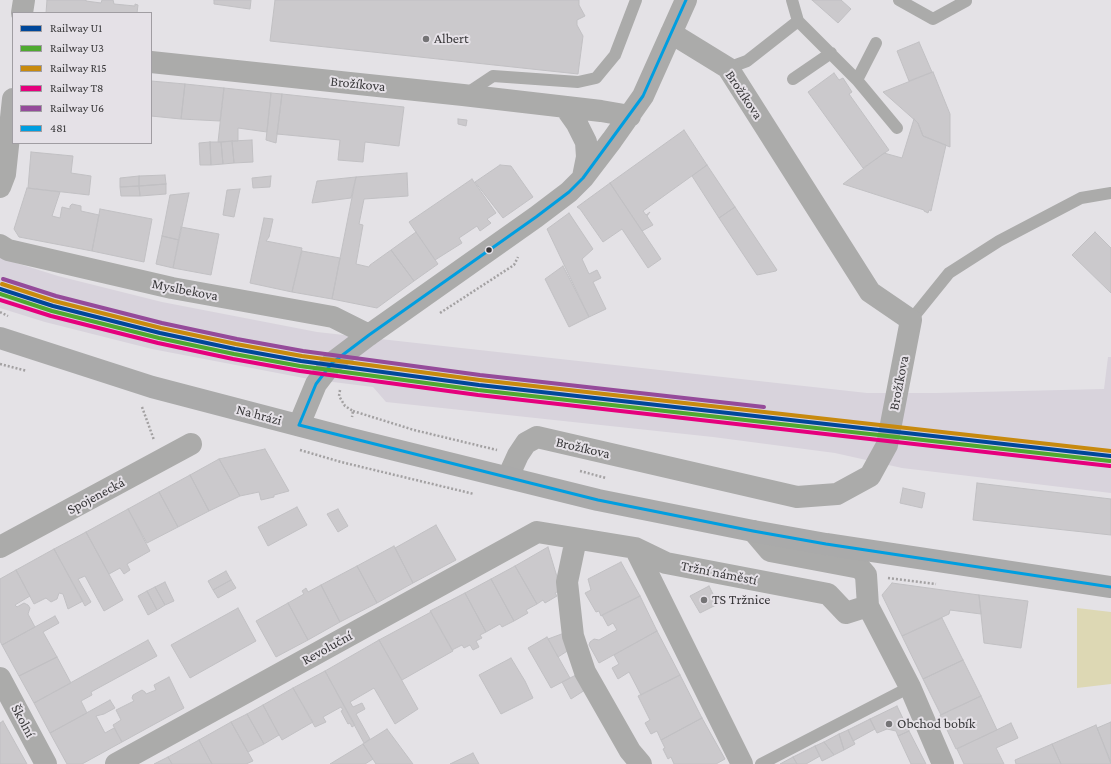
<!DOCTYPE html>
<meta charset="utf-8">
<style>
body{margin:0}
#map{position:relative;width:1111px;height:764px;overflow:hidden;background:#e4e2e6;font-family:"Crimson Pro",serif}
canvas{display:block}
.legend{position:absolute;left:12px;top:12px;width:140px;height:132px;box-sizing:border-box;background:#e5e1e7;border:1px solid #a09da2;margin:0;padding:5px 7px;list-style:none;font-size:12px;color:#39383a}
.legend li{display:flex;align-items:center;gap:8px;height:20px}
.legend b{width:20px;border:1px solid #a09da2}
</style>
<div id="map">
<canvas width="1111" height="764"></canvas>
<ul class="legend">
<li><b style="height:5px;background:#00479a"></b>Railway U1</li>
<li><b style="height:5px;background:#4fa930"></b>Railway U3</li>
<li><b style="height:5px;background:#c88a0e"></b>Railway R15</li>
<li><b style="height:5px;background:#e5007d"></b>Railway T8</li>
<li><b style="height:5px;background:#954b9a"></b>Railway U6</li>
<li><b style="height:5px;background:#009ee0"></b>481</li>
</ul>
</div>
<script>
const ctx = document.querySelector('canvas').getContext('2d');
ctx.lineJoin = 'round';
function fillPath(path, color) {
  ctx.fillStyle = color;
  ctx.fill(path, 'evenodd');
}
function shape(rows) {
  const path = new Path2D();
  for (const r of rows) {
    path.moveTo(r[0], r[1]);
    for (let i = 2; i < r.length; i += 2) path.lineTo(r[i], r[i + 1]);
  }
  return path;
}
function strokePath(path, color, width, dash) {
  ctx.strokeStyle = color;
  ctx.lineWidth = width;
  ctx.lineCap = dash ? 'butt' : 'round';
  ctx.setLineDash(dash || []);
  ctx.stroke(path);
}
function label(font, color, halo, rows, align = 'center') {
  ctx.font = font + ' "Crimson Pro",serif';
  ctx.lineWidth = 4;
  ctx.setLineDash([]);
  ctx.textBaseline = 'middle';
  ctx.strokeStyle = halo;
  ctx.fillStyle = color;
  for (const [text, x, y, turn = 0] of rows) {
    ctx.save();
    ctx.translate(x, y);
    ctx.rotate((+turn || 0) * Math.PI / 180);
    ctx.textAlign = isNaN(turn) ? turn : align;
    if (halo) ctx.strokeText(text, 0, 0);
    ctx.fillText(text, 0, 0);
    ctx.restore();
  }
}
fillPath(shape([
 [0,258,58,276,162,302,317,332,867,393,936,393,1104,389,1108,357,1111,357,1111,493,902,468,835,453,713,437,386,402,373,387,309,379,152,349,45,322,0,308]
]), '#d8d3dc');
fillPath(shape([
 [1077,608,1111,612,1111,684,1077,688]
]), '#ddd8b4');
const building = shape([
 [47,0,86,0,86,1,101,3,102,0,113,0,114,4,135,6,135,4,138,5,137,13,46,13,47,0],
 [214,0,251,0,250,9,214,4,214,0],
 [275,0,579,0,579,5,585,16,577,20,577,25,583,36,578,74,270,41,275,0],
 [812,0,841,0,851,9,838,23,812,0],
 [919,42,932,72,909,81,897,51,919,42],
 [933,72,950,114,950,147,923,136,918,123,883,92,933,72],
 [834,73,839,80,843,78,852,92,849,94,889,150,863,168,808,92,834,73],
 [151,81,185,84,181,119,151,116,151,81],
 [185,84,224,88,220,121,181,119,185,84],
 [224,88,271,93,267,132,238,128,238,141,218,142,224,88],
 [271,93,282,94,276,143,266,140,271,93],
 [282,94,404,107,399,146,365,142,363,162,338,160,340,140,277,134,282,94],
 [458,119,467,120,466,126,458,124,458,119],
 [914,119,918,123,923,136,946,145,931,211,929,210,928,213,924,211,924,210,843,184,884,153,902,158,914,119],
 [684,130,707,165,643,211,646,215,650,212,647,216,653,225,642,231,610,183,684,130],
 [252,140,253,162,234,163,232,141,252,140],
 [232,141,234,163,223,164,221,142,232,141],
 [210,142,211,165,200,165,199,143,210,142],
 [210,142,221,142,223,164,211,165,210,142],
 [31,152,73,156,71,173,91,176,89,195,28,188,31,152],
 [500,165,511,166,533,197,503,218,475,182,500,165],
 [707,165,735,207,719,218,692,176,707,165],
 [407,173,408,196,364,199,359,224,363,225,356,264,369,267,370,265,391,250,414,281,377,308,332,299,356,177,407,173],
 [165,175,166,184,139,186,139,176,165,175],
 [139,176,139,186,120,187,120,178,139,176],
 [271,176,270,187,253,188,252,178,271,176],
 [356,177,351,198,312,203,317,181,356,177],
 [472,179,496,213,487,219,491,223,480,231,477,226,459,238,462,243,435,260,409,222,472,179],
 [610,183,661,259,648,268,622,229,603,242,580,209,577,207,610,183],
 [166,184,166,194,140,196,139,186,166,184],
 [139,186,140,196,121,196,120,187,139,186],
 [27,188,60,192,52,216,60,218,62,207,70,209,70,206,72,204,81,206,81,211,99,215,92,251,19,237,14,229,27,188],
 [240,189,234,217,223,215,227,190,240,189],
 [189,193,179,240,162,236,170,195,189,193],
 [735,207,777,270,776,271,757,275,719,218,735,207],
 [100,209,152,219,144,262,92,251,100,209],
 [569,213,593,249,582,259,589,274,597,270,601,278,593,282,606,309,589,317,547,229,569,213],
 [264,218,273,219,269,237,266,241,302,248,292,292,250,283,264,218],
 [181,227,219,234,211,275,173,268,181,227],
 [416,232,438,264,414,281,391,250,416,232],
 [1095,232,1111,248,1111,293,1072,255,1095,232],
 [162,236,179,240,173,268,156,264,162,236],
 [302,251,340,258,332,299,292,292,302,251],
 [563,266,589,317,569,327,545,279,563,266],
 [265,449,289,491,274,495,274,497,261,500,259,492,240,496,219,459,265,449],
 [219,459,240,496,209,511,190,475,219,459],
 [190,475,209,511,178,527,159,492,190,475],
 [977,483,1111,499,1111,535,973,520,977,483],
 [903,488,925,493,922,508,900,503,903,488],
 [159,492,178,527,147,543,128,509,159,492],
 [297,507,307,525,268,546,258,527,297,507],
 [128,509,150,551,127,564,130,570,124,574,120,568,109,574,86,532,128,509],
 [338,509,348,526,338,532,327,514,338,509],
 [436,525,456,560,413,583,395,548,436,525],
 [86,532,123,600,104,611,85,576,78,579,91,602,85,606,54,549,86,532],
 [394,546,413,583,377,603,357,566,394,546],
 [548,547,561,590,555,593,557,596,545,603,543,600,537,604,515,566,548,547],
 [54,549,83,601,68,609,63,594,59,593,57,599,51,602,46,598,34,604,16,570,54,549],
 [621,562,640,596,601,616,599,611,596,612,585,593,591,590,588,579,621,562],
 [357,566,377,603,340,622,321,585,357,566],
 [515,566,537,604,526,610,528,613,514,621,491,579,515,566],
 [16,570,30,596,15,605,17,607,24,603,28,605,30,608,28,614,35,627,2,645,0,641,0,579,16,570],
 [226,571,231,580,213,590,208,581,226,571],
 [491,579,514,621,502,627,500,624,486,632,465,593,491,579],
 [231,580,236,588,218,598,213,590,231,580],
 [165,582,174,601,165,605,155,587,165,582],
 [892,583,979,595,981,614,950,610,949,614,902,636,882,595,892,583],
 [321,585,340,622,308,640,288,603,304,594,302,591,306,588,308,592,321,585],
 [709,586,718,604,700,613,690,596,709,586],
 [155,587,165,605,157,610,147,591,155,587],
 [147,591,157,610,148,615,138,596,147,591],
 [465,593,486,632,480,635,482,638,476,641,479,647,473,650,470,645,464,648,462,645,452,650,430,611,465,593],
 [979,595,1028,601,1021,648,984,643,979,595],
 [640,596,657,631,599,663,589,645,590,642,594,639,599,640,617,630,613,623,608,626,602,615,640,596],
 [288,603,308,640,276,657,256,621,288,603],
 [238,608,256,641,190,678,171,645,238,608],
 [431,612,453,651,402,680,379,640,431,612],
 [55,616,59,623,43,632,57,657,19,676,2,645,55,616],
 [942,618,963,660,923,679,902,636,942,618],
 [657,631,680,675,641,695,629,672,618,679,612,668,619,664,614,655,657,631],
 [567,632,569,650,558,657,548,639,567,632],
 [547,637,570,678,551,688,528,648,547,637],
 [148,640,157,656,91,692,92,695,81,701,87,713,50,733,34,703,148,640],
 [379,640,418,709,395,724,374,688,350,702,353,707,362,703,365,709,356,714,370,739,364,743,325,671,379,640],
 [57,657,71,683,34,703,19,676,57,657],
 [511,658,525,681,533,698,501,714,479,675,511,658],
 [963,660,981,696,941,715,923,679,963,660],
 [325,671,355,725,352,727,350,723,348,724,341,711,343,710,341,707,323,717,326,722,315,727,293,688,325,671],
 [576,675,585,690,571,699,562,682,576,675],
 [680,675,702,718,661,740,657,731,651,734,645,723,650,720,638,696,680,675],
 [169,677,184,708,122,742,113,725,121,720,116,710,134,701,132,698,133,695,142,690,145,692,146,694,156,690,154,685,169,677],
 [293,688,313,722,282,740,263,705,293,688],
 [981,696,997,730,956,749,940,715,981,696],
 [110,700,115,708,104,714,96,716,105,733,114,728,122,742,82,764,67,764,50,733,110,700],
 [263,705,279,735,264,744,247,714,263,705],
 [897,706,909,731,898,736,896,731,887,729,877,733,870,719,897,706],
 [247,714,264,744,248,752,231,722,247,714],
 [702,718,725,759,716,764,674,764,671,757,668,759,663,749,665,748,661,740,702,718],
 [870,719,875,729,853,741,848,730,870,719],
 [3,721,27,764,0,764,0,723,3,721],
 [231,722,253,761,246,764,212,764,199,740,231,722],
 [1111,722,1111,762,1097,728,1111,722],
 [1011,723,1018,738,996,748,1004,764,964,764,957,749,1011,723],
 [1096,725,1111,764,1061,764,1052,744,1096,725],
 [387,729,413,764,376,764,363,744,387,729],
 [848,730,855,744,844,750,839,734,848,730],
 [909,731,926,764,911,764,898,736,909,731],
 [839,734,844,750,834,755,824,742,839,734],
 [199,740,212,764,172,764,168,757,199,740],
 [824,742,834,755,822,761,815,746,824,742],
 [363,744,373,759,365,764,330,764,363,744],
 [1052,744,1061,764,1016,764,1015,760,1052,744],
 [815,746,820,756,806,764,797,764,793,757,815,746],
 [473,753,479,764,450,764,473,753],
 [168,757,172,764,154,764,168,757],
 [793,757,797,764,780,764,793,757]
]);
fillPath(building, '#cbc9cc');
strokePath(building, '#c1c0c3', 1);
strokePath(shape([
 [0,312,8,316],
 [440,313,514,265,518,257],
 [0,364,27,371],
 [340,390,339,396,345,406,353,411,352,417],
 [142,407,154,440],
 [353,411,414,430,497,450],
 [300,450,341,462,474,494],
 [580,471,606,478],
 [888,578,936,584]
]), '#a3a1a2', 2.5, [2, 2]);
strokePath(shape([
 [899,0,933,19,966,1,966,0],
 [798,21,857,80,897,128],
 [728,68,747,61,798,21,792,0],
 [793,79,831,53],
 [857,80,876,43],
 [466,94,493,76,578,82,596,78,615,55,636,0],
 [911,320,949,273,999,241,1081,198,1111,193],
 [761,764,910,687]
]), '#ababaa', 12);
strokePath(shape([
 [22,13,24,0],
 [151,62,463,95,601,111,630,116],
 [565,107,577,124,586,142,587,157,583,177],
 [0,187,5,174,13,99],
 [0,245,8,250,172,288,333,317,369,335],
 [299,425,316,384,332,363,369,335,536,217,569,192,583,178,612,140,643,96,686,0],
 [508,477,518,455,526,443,537,437,797,497,837,494,870,476,887,445,911,320,870,292,728,68,671,33],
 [753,531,770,551,860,568,866,575,868,606],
 [576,539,567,582,573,636,585,672,630,751,641,764],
 [0,547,191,444],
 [635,548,742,764],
 [0,678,46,764],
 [116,764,537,532,635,548,666,563,828,594,846,613,868,606,910,687,943,764]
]), '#ababaa', 22);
strokePath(shape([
 [0,338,152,387,347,438,598,500,753,531,826,544,1111,587]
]), '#aaa', 22);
strokePath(shape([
 [299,425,598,500,753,531,826,544,1111,587],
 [299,425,316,384,332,363,369,335,536,217,569,192,583,178,643,96,686,0]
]), '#009ee0', 3);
strokePath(shape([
 [0,289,53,306,160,333,235,349,301,361,479,385,1111,456]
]), '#00479a', 4);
strokePath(shape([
 [0,294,52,311,159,338,234,354,300,366,478,390,1110,461]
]), '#4fa930', 4);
strokePath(shape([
 [2,284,54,301,161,328,236,344,302,356,480,380,1111,451]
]), '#c88a0e', 4);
strokePath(shape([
 [0,300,51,316,158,343,233,359,300,371,478,395,1110,466]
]), '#e5007d', 4);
strokePath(shape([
 [3,279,56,296,162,323,237,339,303,351,480,375,764,407]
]), '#954b9a', 4);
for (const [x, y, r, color] of [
 [426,39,4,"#757476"],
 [489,250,3.5,"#39383a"],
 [704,600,4,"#757476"],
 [889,724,4,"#757476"]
]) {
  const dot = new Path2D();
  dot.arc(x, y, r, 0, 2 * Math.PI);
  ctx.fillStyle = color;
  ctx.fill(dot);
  strokePath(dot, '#e5e1e7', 1.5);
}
label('14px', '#39383a', '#e5e1e7', [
 ["Albert",434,39],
 ["TS Tržnice",712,600],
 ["Obchod bobík",897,724]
], 'left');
label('14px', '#39383a', '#e5e1e7', [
 ["Brožíkova",358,84,6],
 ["Brožíkova",744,95,56],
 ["Myslbekova",185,290,11],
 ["Brožíkova",899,383,-79],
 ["Na hrázi",259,415,15],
 ["Brožíkova",583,448,13],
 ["Spojenecká",96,496,-28],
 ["Tržní náměstí",719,573,11],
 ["Revoluční",327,648,-29],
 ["Školní",23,721,62]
]);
</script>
